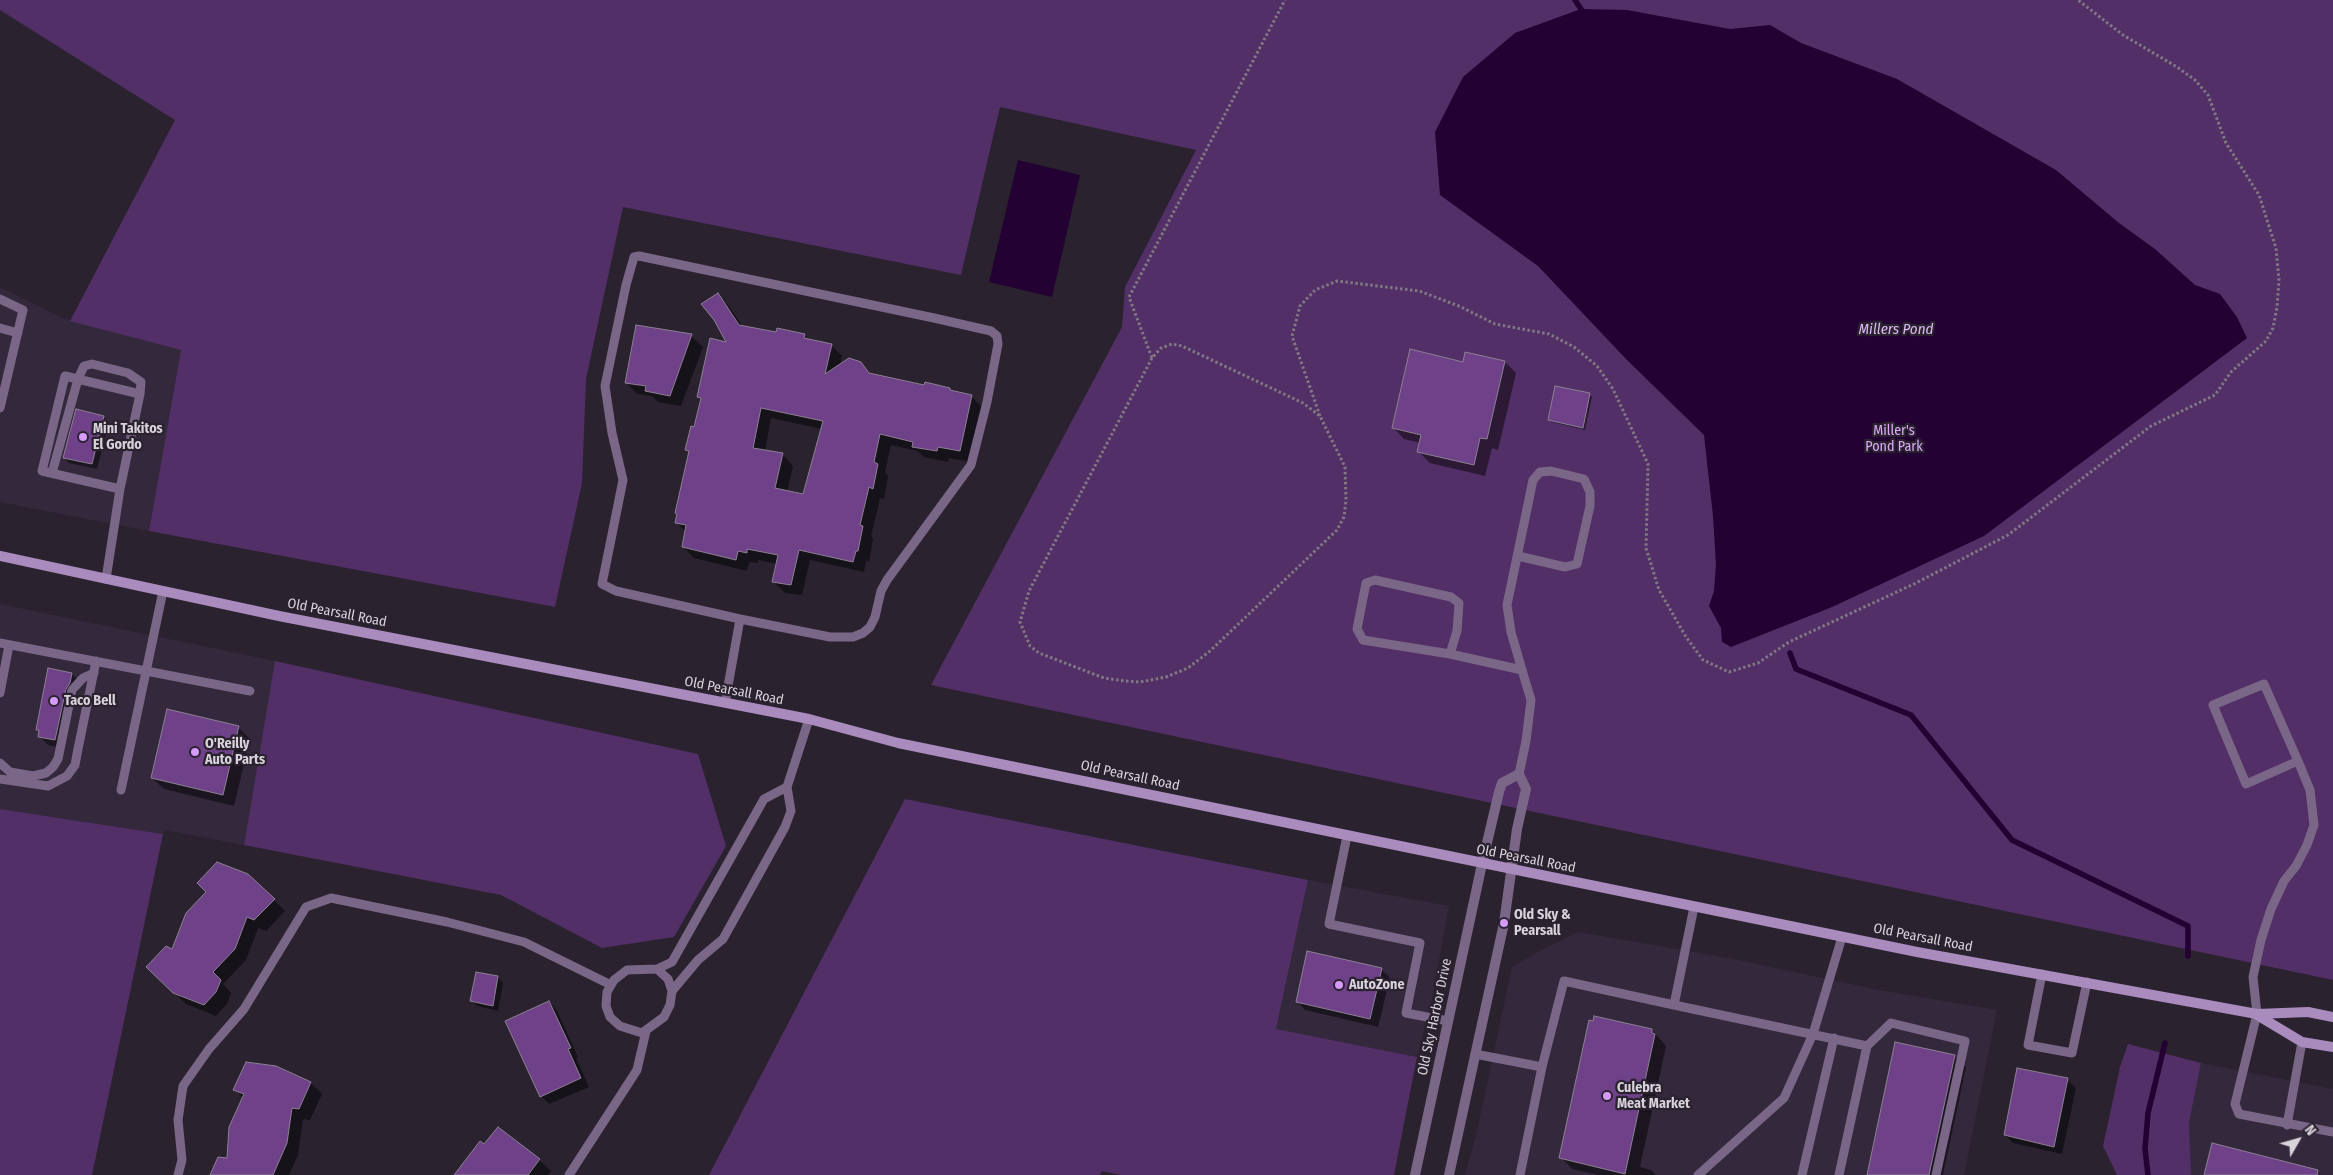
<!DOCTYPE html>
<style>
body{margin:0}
#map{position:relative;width:2333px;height:1175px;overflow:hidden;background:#2a222f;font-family:"Fira Sans Condensed",sans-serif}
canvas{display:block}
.north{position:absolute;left:2273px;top:1115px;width:50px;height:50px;-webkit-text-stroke:4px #2a222f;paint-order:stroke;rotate:52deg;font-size:14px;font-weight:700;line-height:20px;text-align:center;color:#d8d2db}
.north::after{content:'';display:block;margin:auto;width:18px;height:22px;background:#d8d2db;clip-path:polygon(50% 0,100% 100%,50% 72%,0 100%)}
</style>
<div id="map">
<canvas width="2333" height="1175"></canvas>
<div class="north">N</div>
</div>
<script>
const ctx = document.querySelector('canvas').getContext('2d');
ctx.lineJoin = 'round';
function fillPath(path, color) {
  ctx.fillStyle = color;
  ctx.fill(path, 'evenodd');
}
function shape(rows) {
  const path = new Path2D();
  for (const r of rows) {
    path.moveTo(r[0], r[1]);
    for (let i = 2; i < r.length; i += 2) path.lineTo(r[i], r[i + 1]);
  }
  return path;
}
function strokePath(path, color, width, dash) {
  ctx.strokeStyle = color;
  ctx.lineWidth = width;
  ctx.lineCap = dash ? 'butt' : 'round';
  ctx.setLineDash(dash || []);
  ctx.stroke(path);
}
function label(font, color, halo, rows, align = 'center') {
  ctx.font = font + ' "Fira Sans Condensed",sans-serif';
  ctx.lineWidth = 4.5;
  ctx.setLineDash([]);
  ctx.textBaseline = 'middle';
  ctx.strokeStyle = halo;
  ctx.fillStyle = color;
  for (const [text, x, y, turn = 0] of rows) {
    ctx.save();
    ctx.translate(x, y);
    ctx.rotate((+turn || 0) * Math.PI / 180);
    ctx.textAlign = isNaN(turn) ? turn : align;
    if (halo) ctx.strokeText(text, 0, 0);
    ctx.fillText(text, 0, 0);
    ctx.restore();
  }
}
fillPath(shape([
 [0,287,62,318,181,350,149,531,0,502],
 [0,604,275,661,244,845,165,830,163,834,0,809],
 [1308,880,1449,906,1432,998,1417,1057,1276,1030],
 [1578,932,1728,958,1879,990,1997,1010,1964,1175,1465,1175,1476,1136,1512,967,1543,949],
 [2201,1063,2333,1089,2333,1175,2191,1175,2189,1123]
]), '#34293c');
fillPath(shape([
 [0,0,2333,0,2333,980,931,685,1122,327,1125,287,1196,150,1000,107,961,275,623,207,586,379,582,483,555,607,149,531,181,350,70,321,175,120,0,10],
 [275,661,698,754,726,846,674,937,602,948,501,895,244,845],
 [905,799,1308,880,1276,1029,1417,1057,1394,1175,1120,1175,1102,1171,1100,1175,709,1175],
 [0,809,163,834,92,1175,0,1175],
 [2128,1044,2201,1063,2189,1123,2191,1175,2117,1175,2103,1146,2120,1067]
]), '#522f66');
fillPath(shape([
 [1581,9,1627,10,1730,29,1770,25,1801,43,1897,79,2056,170,2119,223,2155,249,2195,285,2220,294,2237,317,2247,338,1984,536,1832,607,1731,647,1722,642,1721,628,1709,606,1714,591,1716,565,1713,516,1704,435,1627,360,1538,266,1440,195,1435,132,1463,77,1515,33],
 [1018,160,1080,175,1052,297,989,282]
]), '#230133');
fillPath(shape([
 [717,294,728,305,743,327,804,335,809,340,831,345,842,356,840,366,860,363,871,374,925,386,950,389,952,392,971,396,982,407,971,462,949,458,948,462,924,457,918,451,891,445,885,472,888,476,884,499,880,498,871,536,873,539,869,562,866,561,864,572,810,560,802,595,785,593,773,581,777,564,758,560,758,563,749,562,747,571,694,558,683,547,686,532,677,523,678,515,676,513,690,453,687,450,695,428,701,400,698,397,729,343],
 [771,418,822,429,804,495,787,492,793,466,782,454,765,451],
 [691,336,703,347,681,406,658,402,652,396,637,394,626,382],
 [1505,362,1516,373,1498,450,1492,448,1485,476,1430,463,1418,451,1420,443,1404,439,1393,427,1464,364],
 [1589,394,1592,397,1585,430,1552,422,1550,420],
 [103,417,109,423,97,469,69,463,64,458],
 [72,674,80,682,78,691,74,697,63,748,48,745,39,736,40,732,38,729],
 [168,711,239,728,250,739,234,806,164,789,152,778],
 [274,900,285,911,266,931,258,928,246,960,223,984,231,993,227,1004,216,1016,186,1004,148,967,173,950],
 [1381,969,1390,978,1378,1027,1305,1010,1297,1001],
 [498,977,503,983,498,1011,477,1006,472,1001],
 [549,1002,557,1011,578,1057,576,1058,589,1087,549,1104,541,1096],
 [1652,1030,1666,1046,1640,1167,1651,1170,1656,1175,1598,1175,1572,1169,1561,1157],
 [1954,1056,1966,1067,1943,1175,1868,1175],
 [276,1067,311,1083,322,1094,310,1120,303,1119,298,1155,289,1175,211,1175,228,1160,243,1098,235,1089],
 [2067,1080,2076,1088,2062,1154,2013,1143,2005,1135],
 [485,1146,539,1160,551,1171,548,1175,459,1175]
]), '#0007');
strokePath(shape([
 [1575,0,1585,15],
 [1790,653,1796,669,1911,715,2012,840,2188,926,2188,956],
 [2148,1175,2145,1149,2148,1113,2165,1043]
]), '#230133', 5.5);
const building = shape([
 [718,293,739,325,776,332,777,328,805,334,804,338,832,344,825,374,849,358,861,362,869,373,924,385,925,382,950,388,950,390,972,395,960,451,938,447,937,451,912,447,913,442,880,434,874,462,878,464,873,489,869,487,860,525,863,526,858,551,856,551,853,562,799,550,791,585,772,582,778,555,747,549,747,553,738,551,736,560,682,547,686,525,675,523,677,514,675,513,689,451,685,450,691,426,694,427,701,398,697,397,710,338,726,342,714,320,701,304,718,293],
 [761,408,823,421,803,494,775,488,783,453,753,448,761,408],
 [636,325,692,334,670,396,645,391,646,386,625,383,636,325],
 [1410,349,1463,362,1465,352,1505,361,1487,439,1480,438,1474,465,1417,452,1421,435,1392,428,1410,349],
 [1555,386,1590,393,1583,428,1548,420,1555,386],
 [76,409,104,416,92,464,63,458,76,409],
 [48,668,72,673,70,683,66,689,55,740,38,737,39,730,36,730,48,668],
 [167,709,239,726,223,795,151,778,167,709],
 [217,862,248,874,275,899,254,920,247,917,235,949,213,972,221,980,216,992,204,1005,173,993,146,967,166,946,172,949,186,913,206,892,197,883,217,862],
 [1307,951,1382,968,1370,1019,1296,1002,1307,951],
 [476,972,498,976,493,1006,470,1001,476,972],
 [549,1001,571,1048,568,1049,581,1078,540,1097,505,1021,549,1001],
 [1594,1016,1652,1029,1652,1033,1655,1034,1625,1174,1559,1158,1589,1020,1593,1021,1594,1016],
 [1895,1042,1955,1055,1929,1175,1867,1175,1895,1042],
 [246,1062,276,1066,311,1082,299,1109,292,1108,287,1143,273,1175,210,1175,218,1157,227,1158,229,1127,244,1094,233,1090,246,1062],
 [2017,1068,2068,1078,2054,1147,2004,1135,2017,1068],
 [498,1127,540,1159,528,1175,454,1175,480,1141,484,1144,498,1127],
 [2212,1143,2318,1170,2317,1175,2204,1175,2212,1143]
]);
fillPath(building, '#6e4188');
strokePath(building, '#8b8191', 1);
strokePath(shape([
 [1152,358,1029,591,1020,622,1030,646,1039,653,1104,678,1125,681,1140,682,1166,677,1188,668,1210,651,1337,530,1344,517,1346,500,1345,467,1320,416,1303,403,1182,346,1172,344,1161,348,1152,358,1129,297,1285,0],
 [1320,416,1292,336,1300,306,1315,290,1337,281,1419,291,1459,306,1495,324,1549,334,1574,347,1597,366,1613,389,1648,464,1646,548,1659,590,1686,637,1703,660,1729,672,1758,663,1789,642,1916,583,2008,535,2151,426,2215,395,2231,372,2266,341,2273,328,2277,307,2279,280,2276,248,2259,195,2226,143,2208,95,2195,80,2177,67,2123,35,2078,0]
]), '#807984', 3, [2.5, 2.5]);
strokePath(shape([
 [0,299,23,310,0,408],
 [0,328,18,333],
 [52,473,78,379,84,366,92,364,128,373,141,382,140,394],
 [1518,556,1565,567,1577,564,1590,506,1590,492,1584,479,1551,471,1540,472,1533,480,1507,605,1511,632,1522,670],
 [106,579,120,489,140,394,65,376,42,471,120,489],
 [0,643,250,691],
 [1450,654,1457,631,1459,603,1451,597,1375,580,1366,583,1357,629,1363,640,1450,654,1522,670,1531,700,1526,741,1519,774],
 [0,693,9,645],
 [725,703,740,619,830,637,853,637,863,633,870,627,875,617,881,591,887,580,971,465,987,402,998,344,997,336,991,331,934,318,639,256,634,257,626,285,605,386,612,433,623,480,602,584,616,591,740,619],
 [2298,761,2246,784,2213,705,2264,684,2298,761,2310,790,2314,825,2307,845,2296,866,2284,881,2271,909,2261,940,2253,977,2257,1014,2235,1104,2239,1114,2333,1132],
 [0,763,10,772,33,776,46,773,53,767,58,759,72,690,83,678,94,673],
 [0,779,48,786,67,776,75,765,77,754,96,661],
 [121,790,163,591],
 [1347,836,1329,924,1420,943,1406,1013,1448,1021],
 [657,969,668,979,672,991,670,1005,664,1017,642,1033,620,1026,610,1017,606,1006,607,992,614,980,627,970,657,969,672,962,764,799,787,787],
 [2042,974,2028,1045,2072,1053,2087,982],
 [672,991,698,960,723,939,785,827,791,811,787,787,809,719],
 [1674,1005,1867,1046,1839,1175],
 [1867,1046,1891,1023,1965,1041,1936,1175],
 [1475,1054,1542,1067],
 [2287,1125,2302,1042],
 [178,1175,182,1160,178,1120,183,1086,209,1049,244,1009,306,907,331,898,447,922,524,942,611,985],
 [569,1175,637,1070,646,1031],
 [1520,1175,1542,1067,1564,981,1674,1005,1694,907],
 [1698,1175,1784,1098,1813,1034,1842,937],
 [1802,1175,1834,1038]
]), '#7a6686', 9);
strokePath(shape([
 [1415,1175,1482,864,1499,792,1502,783,1519,774,1526,789,1517,829,1504,923,1449,1175]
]), '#7a6686', 10);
strokePath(shape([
 [0,556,279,616,809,719,898,743,1917,952,2257,1014,2308,1012,2333,1017],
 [2257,1015,2302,1042,2333,1047]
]), '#aa8bbe', 10);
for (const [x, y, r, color] of [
 [83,437,5,"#d69bf9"],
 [54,701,5,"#d69bf9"],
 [195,752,5,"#d69bf9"],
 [1504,923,5,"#d69bf9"],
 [1339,985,5,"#d69bf9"],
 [1607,1096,5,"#d69bf9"]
]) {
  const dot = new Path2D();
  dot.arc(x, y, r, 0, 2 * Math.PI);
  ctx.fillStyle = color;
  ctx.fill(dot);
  strokePath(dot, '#2a222f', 2);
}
label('bold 14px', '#d8d2db', '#2a222f', [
 ["Mini Takitos",93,429],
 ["El Gordo",93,445],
 ["Taco Bell",64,701],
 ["O'Reilly",205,744],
 ["Auto Parts",205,760],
 ["Old Sky &",1514,915],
 ["Pearsall",1514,931],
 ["AutoZone",1349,985],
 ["Culebra",1617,1088],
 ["Meat Market",1617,1104]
], 'left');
label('14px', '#dcaaf9', '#2a222f', [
 ["Miller's",1894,431],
 ["Pond Park",1894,447]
]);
label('14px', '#d8d2db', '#2a222f', [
 ["Old Pearsall Road",337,613,11],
 ["Old Pearsall Road",734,691,11],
 ["Old Pearsall Road",1130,776,12],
 ["Old Pearsall Road",1526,859,11],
 ["Old Pearsall Road",1923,938,11],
 ["Old Sky Harbor Drive",1435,1017,-78]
]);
label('italic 15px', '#ddb8f4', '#2a222f', [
 ["Millers Pond",1896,330]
]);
</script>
